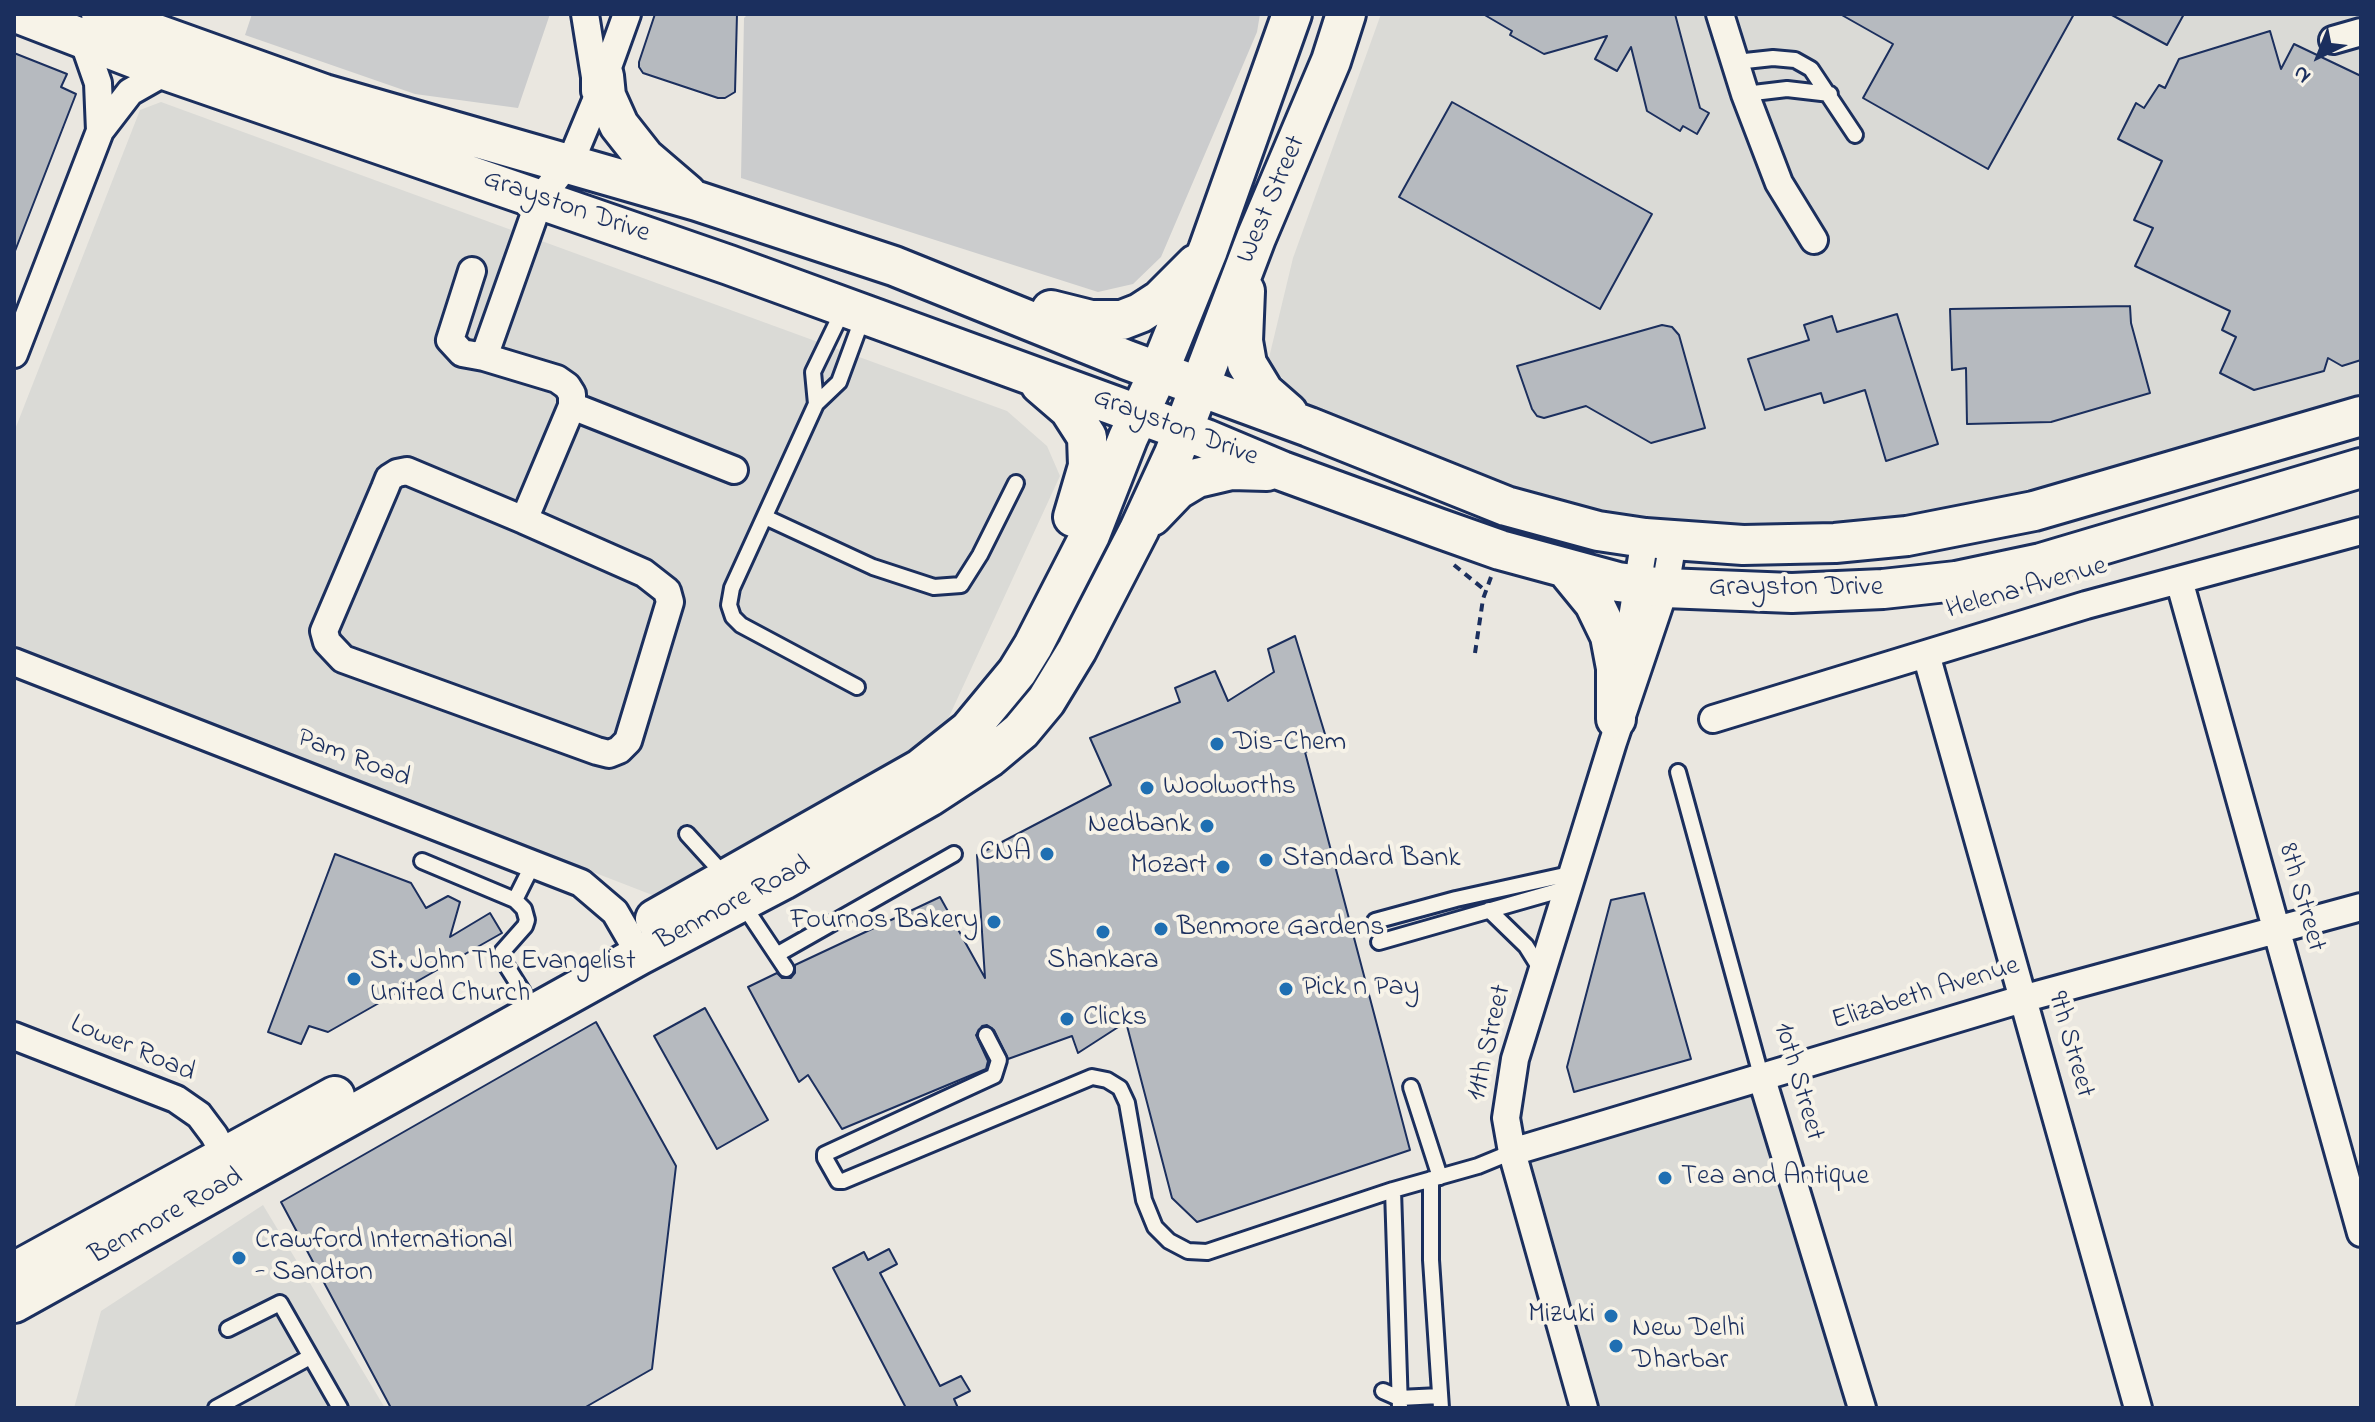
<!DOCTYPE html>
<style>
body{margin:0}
#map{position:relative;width:2375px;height:1422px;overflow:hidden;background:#eae7e0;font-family:"Indie Flower",sans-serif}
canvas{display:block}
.frame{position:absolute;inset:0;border:16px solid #1b2f5e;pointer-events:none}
.north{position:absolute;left:2279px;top:16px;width:80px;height:80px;-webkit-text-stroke:6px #f7f3e8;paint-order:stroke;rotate:223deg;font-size:22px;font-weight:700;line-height:32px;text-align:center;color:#1b2f5e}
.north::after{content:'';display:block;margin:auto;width:28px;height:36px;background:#1b2f5e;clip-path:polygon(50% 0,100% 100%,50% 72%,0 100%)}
</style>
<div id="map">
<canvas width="2375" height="1422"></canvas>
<div class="frame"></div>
<div class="north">N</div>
</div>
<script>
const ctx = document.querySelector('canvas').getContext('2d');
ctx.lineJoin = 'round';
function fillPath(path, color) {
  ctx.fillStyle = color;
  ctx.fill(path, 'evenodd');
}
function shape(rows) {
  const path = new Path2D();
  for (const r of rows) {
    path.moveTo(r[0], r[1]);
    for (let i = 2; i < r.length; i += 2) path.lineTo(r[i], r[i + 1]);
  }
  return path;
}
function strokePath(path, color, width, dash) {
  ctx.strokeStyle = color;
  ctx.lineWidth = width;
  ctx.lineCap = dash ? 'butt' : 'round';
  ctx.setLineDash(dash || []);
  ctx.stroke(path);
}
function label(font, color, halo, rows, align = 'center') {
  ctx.font = font + ' "Indie Flower",sans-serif';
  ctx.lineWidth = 8;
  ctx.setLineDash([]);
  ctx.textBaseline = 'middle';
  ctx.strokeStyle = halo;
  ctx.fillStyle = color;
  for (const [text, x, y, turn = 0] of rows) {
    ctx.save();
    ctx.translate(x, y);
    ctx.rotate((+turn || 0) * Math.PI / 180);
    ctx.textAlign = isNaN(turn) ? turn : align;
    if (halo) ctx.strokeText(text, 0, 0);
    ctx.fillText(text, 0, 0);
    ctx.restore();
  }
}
fillPath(shape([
 [1381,14,2361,14,2361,404,2034,500,1673,549,1317,417,1268,362,1293,258],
 [161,102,1007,411,1047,446,1060,476,936,745,673,903,14,648,14,432,140,110],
 [1774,1074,1865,1408,1585,1408,1513,1153],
 [263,1205,385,1408,74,1408,101,1311]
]), '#dadad6');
fillPath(shape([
 [252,14,550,14,518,108,415,94,245,35],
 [748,14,1260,14,1257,32,1161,257,1133,284,1098,292,741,178,744,18]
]), '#cbcccd');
const building = shape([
 [655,14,737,14,735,92,725,98,718,98,643,73,639,67,639,62,655,14],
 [1483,14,1675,14,1700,108,1709,113,1697,134,1683,126,1680,131,1647,111,1631,47,1617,71,1595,59,1607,36,1544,54,1510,35,1512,31,1483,14],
 [1840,14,2074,14,1988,169,1863,98,1893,44,1840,14],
 [2110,14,2184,14,2167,45,2110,14],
 [2270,31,2281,69,2294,44,2361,76,2361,360,2342,366,2328,358,2324,371,2254,390,2220,373,2236,337,2222,330,2230,311,2135,266,2153,228,2134,220,2162,161,2118,139,2136,103,2144,108,2159,85,2165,88,2179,59,2270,31],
 [14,53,67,74,61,87,76,94,15,251,14,53],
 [1452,102,1652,214,1600,309,1399,197,1452,102],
 [2130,306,2131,323,2150,393,2051,422,1967,424,1966,368,1952,370,1950,309,2130,306],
 [1897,314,1938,444,1886,461,1865,390,1824,403,1821,393,1765,410,1748,359,1809,340,1804,325,1832,316,1837,332,1897,314],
 [1662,325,1672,327,1679,335,1705,428,1651,443,1586,406,1544,418,1537,416,1532,409,1517,366,1662,325],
 [1295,636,1328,744,1305,752,1410,1150,1197,1222,1172,1198,1126,1022,1078,1053,1072,1036,1008,1059,994,1030,987,1025,982,1026,976,1035,988,1061,986,1069,842,1129,808,1075,799,1082,748,987,777,973,782,978,791,978,795,973,795,965,940,897,985,978,977,855,1111,785,1090,738,1180,702,1175,688,1215,671,1228,701,1274,672,1268,649,1295,636],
 [335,854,411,883,426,908,448,896,460,902,450,937,490,913,502,933,328,1032,309,1026,301,1044,268,1032,335,854],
 [1644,893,1691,1059,1574,1092,1567,1067,1611,900,1644,893],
 [705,1008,768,1120,717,1149,654,1036,705,1008],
 [596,1022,676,1166,652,1369,584,1408,391,1408,281,1202,596,1022],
 [889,1249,897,1264,880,1273,940,1386,961,1376,970,1391,954,1399,958,1408,906,1408,833,1268,864,1252,868,1260,889,1249]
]);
fillPath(building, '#b6babf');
strokePath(building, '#1b2f5e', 2);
const lane = shape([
 [1736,62,1773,58,1795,60,1811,69,1855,135],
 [1745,94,1787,89,1830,94],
 [816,404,813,372,844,308],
 [765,517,873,567,934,587,961,585,980,555,1016,483],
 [857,687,741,625,733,617,729,605,732,588,816,404,839,382,864,314],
 [1678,772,1762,1079],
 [687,834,727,878],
 [422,861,515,900,524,909,527,920,525,926,502,952,501,957,523,992],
 [515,900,533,864],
 [742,903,786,969],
 [1489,910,1526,946,1541,970],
 [1375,921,1456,899,1574,873],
 [1379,942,1568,888],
 [778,954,954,854],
 [986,1035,999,1060,994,1076,825,1154,825,1158,838,1181,843,1181,1092,1077,1107,1080,1120,1088,1127,1103,1144,1200,1155,1227,1169,1241,1188,1251,1207,1252,1393,1190,1478,1166,1512,1152],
 [1411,1087,1440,1177],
 [1431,1179,1431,1260,1441,1408],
 [1393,1190,1400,1408],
 [228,1329,280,1303,340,1408],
 [1383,1391,1399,1398,1440,1396],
 [216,1408,310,1357]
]);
const street = shape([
 [585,14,595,77,595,91],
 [1720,14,1745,94,1779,183,1814,240],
 [82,37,98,83,100,131],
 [2333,40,2361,32],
 [472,271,450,340,462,353,484,357],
 [14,354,100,131,130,92,167,71],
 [572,406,734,470],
 [524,520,644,573,667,591,670,602,628,741,619,750,609,754,597,751,343,659,327,642,324,631,385,488,389,478,397,473,407,471,524,520,572,406,572,394,567,386,557,379,484,357,540,199,573,156,595,103,627,14],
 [2179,580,2361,1233],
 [1926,654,2138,1408],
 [14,662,581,883,615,912,640,955],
 [1624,667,1645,538],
 [1713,719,2086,605,2361,531],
 [14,1036,176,1099,199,1115,214,1135,232,1168],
 [1762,1079,1862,1408],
 [1512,1152,2022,999,2361,907],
 [1584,1408,1512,1152,1506,1118,1515,1059,1613,742,1665,588,1673,541]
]);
const secondary = shape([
 [19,14,167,71,729,265,1206,439,1282,471,1438,528,1500,550,1618,582,1665,588,1792,593,1883,589,1956,581,2041,563,2361,468],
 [101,14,324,94,697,201,894,266,1127,360,1309,427,1506,506,1598,531,1645,538,1743,545,1835,543,1907,536,2034,511,2361,416],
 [604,76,606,96,619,125,645,158,687,194],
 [1245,291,1243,341,1247,364,1264,392,1288,413],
 [1051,310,1091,320,1122,320,1140,313,1160,300,1196,264],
 [1040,384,1069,409,1087,437,1088,466,1073,517],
 [1152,516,1177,490,1197,478,1231,470,1267,471],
 [1567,570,1594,603,1610,636,1616,668,1616,719],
 [655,919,920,769,969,730,1017,672,1033,646,1090,535,1128,438,1159,371,1208,250,1292,14],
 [14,1272,335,1096],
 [14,1303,640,955,783,880,929,797,990,757,1021,731,1046,701,1077,650,1139,530,1174,454,1256,238,1331,61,1346,14]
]);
strokePath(lane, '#1b2f5e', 20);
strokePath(street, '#1b2f5e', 32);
strokePath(secondary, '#1b2f5e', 44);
strokePath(shape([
 [1454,565,1486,591],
 [1475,653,1483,599,1491,577]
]), '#1b2f5e', 4, [8, 6]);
strokePath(lane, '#f7f3e8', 14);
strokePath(street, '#f7f3e8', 26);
strokePath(secondary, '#f7f3e8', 38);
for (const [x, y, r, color] of [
 [1217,744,8,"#1f6fb2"],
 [1147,788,8,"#1f6fb2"],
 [1207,826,8,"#1f6fb2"],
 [1047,854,8,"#1f6fb2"],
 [1266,860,8,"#1f6fb2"],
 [1223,867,8,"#1f6fb2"],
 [994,922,8,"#1f6fb2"],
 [1161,929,8,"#1f6fb2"],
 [1103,932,8,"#1f6fb2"],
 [354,979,8,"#1f6fb2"],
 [1286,989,8,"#1f6fb2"],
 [1067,1019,8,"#1f6fb2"],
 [1665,1178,8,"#1f6fb2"],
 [239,1258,8,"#1f6fb2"],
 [1611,1316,8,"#1f6fb2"],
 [1616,1346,8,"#1f6fb2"]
]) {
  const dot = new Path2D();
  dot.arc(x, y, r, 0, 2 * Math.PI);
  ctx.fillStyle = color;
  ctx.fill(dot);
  strokePath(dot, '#f7f3e8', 3);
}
label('28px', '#1b2f5e', '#f7f3e8', [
 ["West Street",1273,200,-67],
 ["Grayston Drive",566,208,19],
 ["Grayston Drive",1175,429,21],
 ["Grayston Drive",1796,589],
 ["Helena Avenue",2027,590,-16],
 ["Pam Road",353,760,21],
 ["8th Street",2300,898,74],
 ["Benmore Road",734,905,-28],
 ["Elizabeth Avenue",1926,995,-17],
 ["11th Street",1491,1043,-77],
 ["9th Street",2069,1045,74],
 ["Lower Road",132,1050,23],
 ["10th Street",1797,1082,74],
 ["Benmore Road",167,1218,-29]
]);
label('28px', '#1b2f5e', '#f7f3e8', [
 ["Dis-Chem",1233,744],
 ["Woolworths",1163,788],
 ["Nedbank",1191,826,"right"],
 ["CNA",1031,854,"right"],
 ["Standard Bank",1282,860],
 ["Mozart",1207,867,"right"],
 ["Fournos Bakery",978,922,"right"],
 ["Benmore Gardens",1177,929],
 ["Shankara",1103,962,"center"],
 ["St. John The Evangelist",370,963],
 ["United Church",370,995],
 ["Pick n Pay",1302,989],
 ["Clicks",1083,1019],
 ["Tea and Antique",1681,1178],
 ["Crawford International",255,1242],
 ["- Sandton",255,1274],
 ["Mizuki",1595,1316,"right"],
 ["New Delhi",1632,1330],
 ["Dharbar",1632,1362]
], 'left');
</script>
